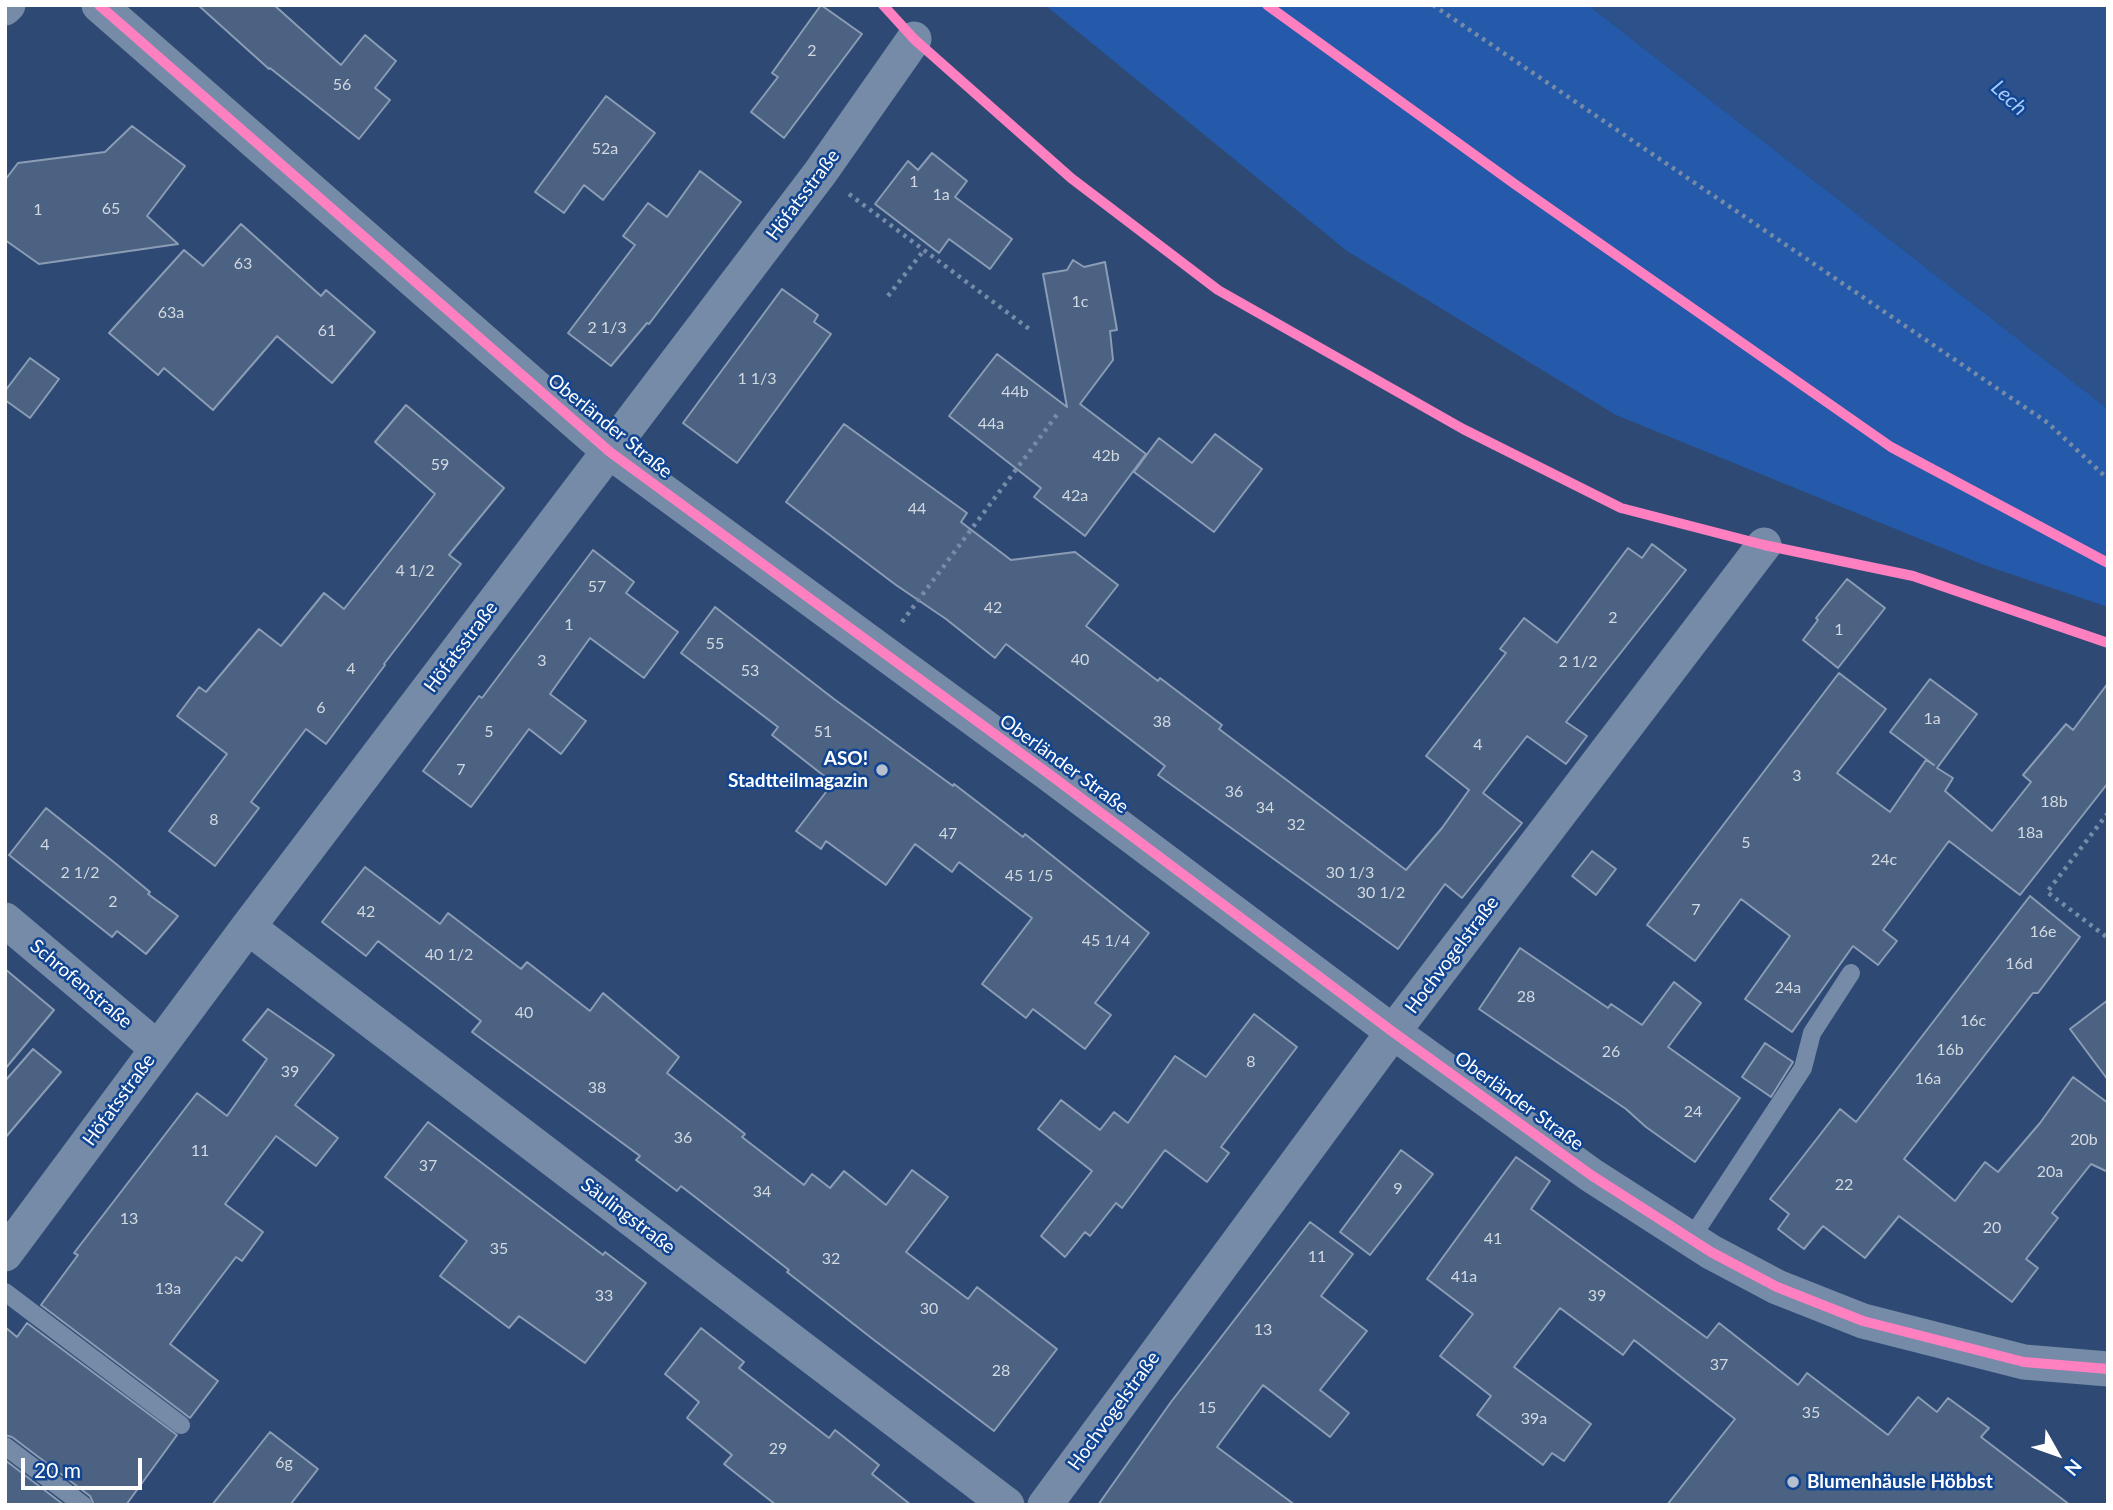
<!DOCTYPE html>
<meta charset="utf-8">
<style>
body{margin:0}
#map{position:relative;width:2113px;height:1510px;overflow:hidden;background:#2e4a74;font-family:Lato,sans-serif}
canvas{display:block}
.frame{position:absolute;inset:0;border:7px solid #fff;pointer-events:none}
.north{position:absolute;left:2022px;top:1419px;width:70px;height:70px;-webkit-text-stroke:5px #114491;paint-order:stroke;rotate:130deg;font-size:19px;font-weight:700;line-height:28px;text-align:center;color:#fff}
.north::after{content:'';display:block;margin:auto;width:24px;height:32px;background:#fff;clip-path:polygon(50% 0,100% 100%,50% 72%,0 100%)}
.scale{position:absolute;left:21px;top:1458px;width:121px;height:32px;box-sizing:border-box;border:4px solid #fff;border-top:0;padding-left:9px;font-size:21px;line-height:24px;white-space:nowrap;color:#fff;-webkit-text-stroke:5px #114491;paint-order:stroke}
</style>
<div id="map">
<canvas width="2113" height="1510"></canvas>
<div class="frame"></div>
<div class="north">N</div>
<div class="scale">20 m</div>
</div>
<script>
const ctx = document.querySelector('canvas').getContext('2d');
ctx.lineJoin = 'round';
function fillPath(path, color) {
  ctx.fillStyle = color;
  ctx.fill(path, 'evenodd');
}
function shape(rows) {
  const path = new Path2D();
  for (const r of rows) {
    path.moveTo(r[0], r[1]);
    for (let i = 2; i < r.length; i += 2) path.lineTo(r[i], r[i + 1]);
  }
  return path;
}
function strokePath(path, color, width, dash) {
  ctx.strokeStyle = color;
  ctx.lineWidth = width;
  ctx.lineCap = dash ? 'butt' : 'round';
  ctx.setLineDash(dash || []);
  ctx.stroke(path);
}
function label(font, color, halo, rows, align = 'center') {
  ctx.font = font + ' Lato,sans-serif';
  ctx.lineWidth = 5;
  ctx.setLineDash([]);
  ctx.textBaseline = 'middle';
  ctx.strokeStyle = halo;
  ctx.fillStyle = color;
  for (const [text, x, y, turn = 0] of rows) {
    ctx.save();
    ctx.translate(x, y);
    ctx.rotate((+turn || 0) * Math.PI / 180);
    ctx.textAlign = isNaN(turn) ? turn : align;
    if (halo) ctx.strokeText(text, 0, 0);
    ctx.fillText(text, 0, 0);
    ctx.restore();
  }
}
fillPath(shape([
 [1045,5,1588,5,2108,409,2108,607,1984,565,1616,415,1347,251]
]), '#245aa9');
fillPath(shape([
 [1588,5,2108,5,2108,409]
]), '#2d518a');
const building = shape([
 [198,5,274,5,341,65,365,35,396,61,375,88,390,100,359,139,270,68,269,69,198,5],
 [821,5,862,34,784,138,751,112,778,77,772,73,821,5],
 [606,96,655,133,603,200,584,185,564,213,535,192,606,96],
 [132,126,185,166,147,216,178,244,39,264,5,240,5,180,18,163,105,152,132,126],
 [932,153,967,181,955,197,1012,239,990,269,949,239,939,253,875,204,908,161,918,170,932,153],
 [700,171,741,202,649,324,647,323,611,366,568,333,635,245,623,236,648,203,667,217,700,171],
 [241,224,321,296,326,290,375,332,332,383,277,336,213,410,164,368,158,375,109,333,184,250,203,266,241,224],
 [1073,260,1084,267,1105,262,1117,330,1110,331,1113,360,1080,404,1146,454,1085,536,1034,497,1041,488,949,416,997,354,1067,407,1043,274,1067,270,1073,260],
 [782,289,818,315,814,322,831,334,737,463,683,423,782,289],
 [30,358,59,379,30,418,5,400,5,391,30,358],
 [406,405,504,488,449,555,461,564,384,664,385,665,326,744,306,729,251,802,259,808,215,866,169,831,227,754,177,716,199,687,206,692,259,629,281,646,324,593,344,609,435,494,375,442,406,405],
 [844,424,967,513,961,522,1011,560,1075,552,1118,585,1086,626,1158,681,1160,678,1222,725,1219,729,1406,870,1442,828,1469,790,1426,756,1506,653,1500,649,1524,618,1557,643,1628,548,1642,558,1652,544,1686,570,1566,722,1587,736,1566,764,1527,736,1483,793,1522,823,1462,898,1445,884,1398,949,1158,775,1165,766,1006,644,995,658,946,619,896,585,786,502,844,424],
 [1215,434,1262,469,1214,532,1134,472,1159,438,1192,463,1215,434],
 [593,550,634,582,626,593,678,632,644,678,590,638,550,694,586,721,561,754,529,729,471,807,423,771,479,696,482,698,593,550],
 [1847,579,1885,608,1838,668,1803,640,1818,620,1816,618,1847,579],
 [715,607,834,699,953,786,954,784,1023,837,1025,834,1149,933,1095,1003,1111,1015,1085,1049,1033,1009,1026,1018,982,984,1032,918,959,862,952,872,915,844,886,885,826,841,821,849,796,831,833,783,772,735,778,727,681,653,715,607],
 [1839,673,1886,709,1837,773,1890,812,1926,760,1934,765,1890,732,1930,679,1977,714,1937,768,1953,778,1945,791,1992,831,2031,782,2023,775,2066,724,2073,730,2108,683,2108,783,2020,895,1949,841,1883,930,1897,941,1878,965,1853,946,1792,1032,1745,999,1790,936,1741,899,1695,961,1647,925,1839,673],
 [46,808,115,863,150,892,148,894,178,916,146,954,117,931,112,937,9,855,46,808],
 [1592,851,1616,869,1596,895,1572,876,1592,851],
 [365,867,440,924,448,913,521,969,527,962,590,1011,603,993,679,1057,667,1073,745,1134,742,1137,804,1185,812,1174,830,1188,844,1171,886,1205,912,1170,948,1197,906,1252,968,1299,977,1287,1057,1349,994,1431,874,1340,787,1272,789,1270,681,1186,677,1191,636,1160,640,1156,472,1032,481,1021,378,941,366,956,322,922,365,867],
 [2030,896,2080,937,2038,993,2033,993,1904,1159,1955,1201,1985,1162,1998,1172,2040,1123,2073,1077,2108,1103,2108,1172,2091,1164,2052,1213,2058,1218,2026,1259,2038,1268,2012,1302,1899,1216,1865,1258,1823,1226,1804,1249,1778,1229,1789,1214,1770,1199,1840,1109,1856,1122,2030,896],
 [1520,948,1608,1008,1611,1004,1642,1025,1674,982,1701,1003,1668,1047,1740,1098,1695,1162,1646,1127,1626,1109,1479,1009,1520,948],
 [5,969,54,1010,5,1069,5,969],
 [2108,1000,2108,1080,2070,1029,2108,1000],
 [268,1009,334,1055,295,1105,338,1138,316,1166,276,1136,225,1204,263,1232,242,1261,236,1257,170,1344,218,1381,190,1418,41,1305,78,1255,74,1253,197,1093,227,1116,267,1059,243,1040,268,1009],
 [1254,1014,1297,1047,1221,1147,1229,1153,1207,1182,1165,1150,1122,1208,1116,1203,1090,1236,1085,1232,1065,1257,1041,1236,1092,1171,1038,1129,1061,1100,1100,1130,1114,1112,1128,1123,1175,1056,1206,1077,1254,1014],
 [1765,1043,1793,1062,1771,1097,1742,1077,1765,1043],
 [33,1049,61,1072,5,1138,5,1081,33,1049],
 [428,1122,603,1255,605,1252,646,1283,585,1363,519,1316,509,1328,440,1276,467,1241,385,1177,428,1122],
 [1401,1150,1433,1174,1370,1255,1340,1232,1401,1150],
 [1516,1157,1550,1181,1531,1209,1707,1338,1719,1323,1798,1385,1807,1373,1888,1435,1918,1397,1937,1412,1948,1398,1989,1428,1981,1437,2070,1505,1667,1505,1735,1419,1634,1340,1623,1355,1560,1308,1514,1367,1591,1424,1564,1461,1552,1453,1543,1465,1477,1415,1491,1396,1440,1356,1473,1314,1427,1279,1516,1157],
 [1310,1222,1353,1254,1321,1296,1367,1331,1320,1390,1349,1413,1330,1437,1263,1385,1217,1447,1295,1505,1098,1505,1171,1402,1310,1222],
 [27,1323,177,1435,126,1505,94,1505,90,1496,12,1437,5,1435,5,1327,17,1337,27,1323],
 [701,1328,744,1362,739,1368,829,1438,835,1430,879,1465,872,1474,911,1505,776,1505,724,1464,732,1455,687,1418,699,1402,665,1374,701,1328],
 [270,1432,318,1469,290,1505,212,1505,270,1432],
 [5,1460,64,1505,5,1505,5,1460]
]);
fillPath(building, '#4b6283');
strokePath(building, '#8b9cb5', 2);
strokePath(shape([
 [1433,5,2048,423,2108,479],
 [849,194,1032,331],
 [888,296,924,250],
 [902,622,1059,412],
 [2108,813,2047,892,2108,938]
]), '#758ba7', 4.5, [3.5, 5]);
strokePath(shape([
 [1690,1240,1803,1068,1812,1033,1851,973],
 [5,1292,181,1425],
 [5,1446,83,1505]
]), '#758ba7', 18);
strokePath(shape([
 [99,5,610,452,1049,774,1393,1032,1591,1175,1711,1252,1777,1287,1863,1321,2024,1362,2108,1369],
 [5,8,8,5],
 [5,920,157,1048],
 [248,927,1007,1505],
 [5,1254,248,927,820,173,914,39],
 [1045,1505,1393,1032,1764,545]
]), '#758ba7', 35);
strokePath(shape([
 [99,5,610,452,1049,774,1393,1032,1591,1175,1711,1252,1777,1287,1863,1321,2024,1362,2108,1369],
 [883,5,914,39,1071,178,1218,290,1463,429,1621,508,1764,545,1913,576,2108,643],
 [1267,5,1516,185,1891,447,2108,563]
]), '#ff80c0', 10);
for (const [x, y, r, color] of [
 [882,770,7,"#b6c0ce"],
 [1793,1482,7,"#b6c0ce"]
]) {
  const dot = new Path2D();
  dot.arc(x, y, r, 0, 2 * Math.PI);
  ctx.fillStyle = color;
  ctx.fill(dot);
  strokePath(dot, '#114491', 2.5);
}
label('16px', '#d2d8e0', null, [
 ["2",812,51],
 ["56",342,85],
 ["52a",605,149],
 ["1",914,182],
 ["1a",941,195],
 ["65",111,209],
 ["1",38,210],
 ["63",243,264],
 ["1c",1080,302],
 ["63a",171,313],
 ["2 1/3",607,328],
 ["61",327,331],
 ["1 1/3",757,379],
 ["44b",1015,392],
 ["44a",991,424],
 ["42b",1106,456],
 ["59",440,465],
 ["42a",1075,496],
 ["44",917,509],
 ["4 1/2",415,571],
 ["57",597,587],
 ["42",993,608],
 ["2",1613,618],
 ["1",569,625],
 ["1",1839,630],
 ["55",715,644],
 ["40",1080,660],
 ["3",542,661],
 ["2 1/2",1578,662],
 ["4",351,669],
 ["53",750,671],
 ["6",321,708],
 ["1a",1932,719],
 ["38",1162,722],
 ["5",489,732],
 ["51",823,732],
 ["4",1478,745],
 ["7",461,770],
 ["3",1797,776],
 ["36",1234,792],
 ["18b",2054,802],
 ["34",1265,808],
 ["8",214,820],
 ["32",1296,825],
 ["18a",2030,833],
 ["47",948,834],
 ["5",1746,843],
 ["4",45,845],
 ["24c",1884,860],
 ["2 1/2",80,873],
 ["30 1/3",1350,873],
 ["45 1/5",1029,876],
 ["30 1/2",1381,893],
 ["2",113,902],
 ["7",1696,910],
 ["42",366,912],
 ["16e",2043,932],
 ["45 1/4",1106,941],
 ["40 1/2",449,955],
 ["16d",2019,964],
 ["24a",1788,988],
 ["28",1526,997],
 ["40",524,1013],
 ["16c",1973,1021],
 ["16b",1950,1050],
 ["26",1611,1052],
 ["8",1251,1062],
 ["39",290,1072],
 ["16a",1928,1079],
 ["38",597,1088],
 ["24",1693,1112],
 ["36",683,1138],
 ["20b",2084,1140],
 ["11",200,1151],
 ["37",428,1166],
 ["20a",2050,1172],
 ["22",1844,1185],
 ["9",1398,1189],
 ["34",762,1192],
 ["13",129,1219],
 ["20",1992,1228],
 ["41",1493,1239],
 ["35",499,1249],
 ["11",1317,1257],
 ["32",831,1259],
 ["41a",1464,1277],
 ["13a",168,1289],
 ["33",604,1296],
 ["39",1597,1296],
 ["30",929,1309],
 ["13",1263,1330],
 ["37",1719,1365],
 ["28",1001,1371],
 ["15",1207,1408],
 ["35",1811,1413],
 ["39a",1534,1419],
 ["29",778,1449],
 ["6g",284,1463]
]);
label('19px', '#fff', '#114491', [
 ["Höfatsstraße",803,195,-53],
 ["Oberländer Straße",610,426,39],
 ["Höfatsstraße",461,647,-53],
 ["Oberländer Straße",1064,764,36],
 ["Hochvogelstraße",1452,955,-53],
 ["Schrofenstraße",81,984,40],
 ["Höfatsstraße",119,1100,-54],
 ["Oberländer Straße",1519,1101,36],
 ["Säulingstraße",628,1216,37],
 ["Hochvogelstraße",1114,1411,-54]
]);
label('bold 19px', '#fff', '#114491', [
 ["ASO!",868,759],
 ["Stadtteilmagazin",868,781],
 ["Blumenhäusle Höbbst",1807,1482,"left"]
], 'right');
label('italic 21px', '#a8cafa', '#114491', [
 ["Lech",2009,98,43]
]);
</script>
